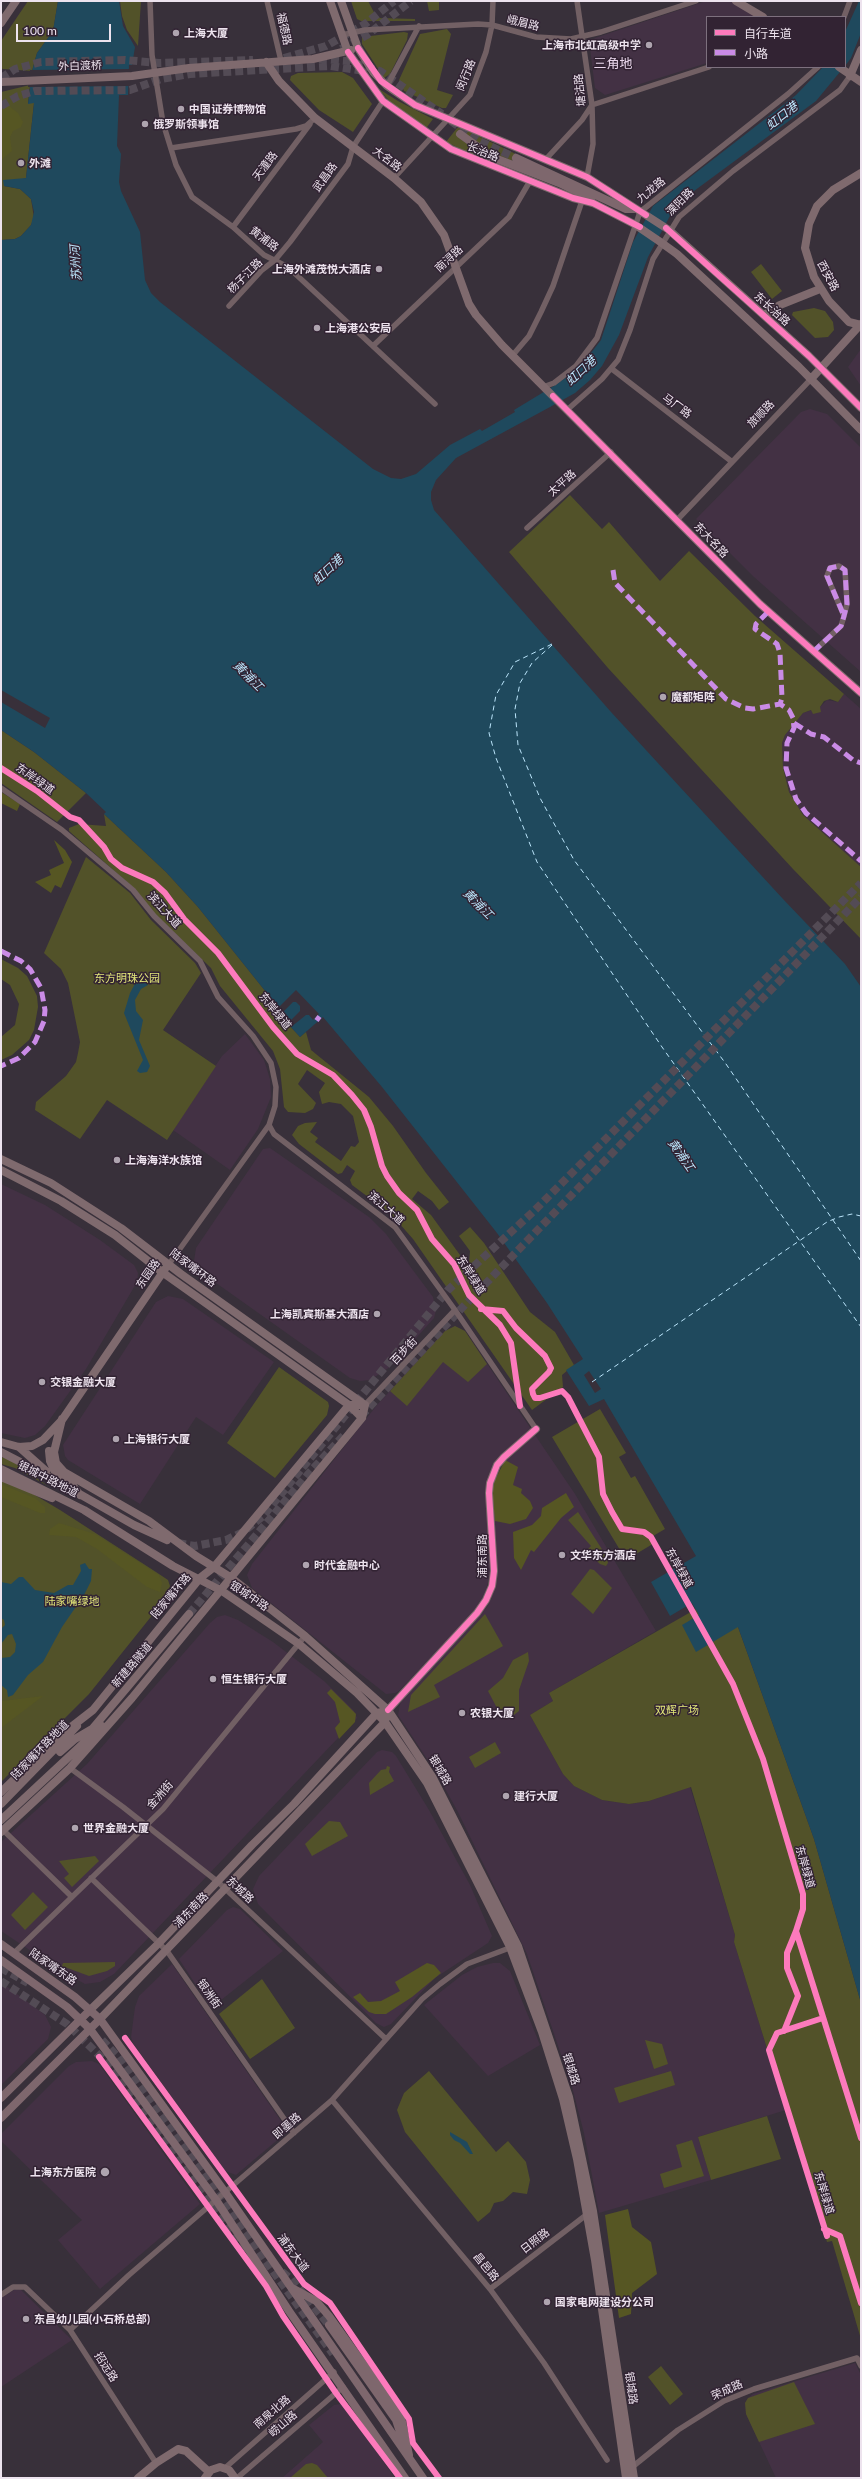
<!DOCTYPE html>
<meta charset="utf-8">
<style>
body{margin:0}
#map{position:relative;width:862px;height:2479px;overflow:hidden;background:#38303a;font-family:Lato,"Noto Sans SC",sans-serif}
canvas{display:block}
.frame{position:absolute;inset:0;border:2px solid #ede3ee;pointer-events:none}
.legend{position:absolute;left:706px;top:16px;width:140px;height:52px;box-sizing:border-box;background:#322333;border:1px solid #7d707e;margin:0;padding:5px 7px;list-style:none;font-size:12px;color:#ede3ee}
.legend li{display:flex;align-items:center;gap:8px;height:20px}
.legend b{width:20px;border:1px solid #7d707e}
.scale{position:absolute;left:16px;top:24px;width:95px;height:18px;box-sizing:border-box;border:2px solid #ede3ee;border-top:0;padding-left:5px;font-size:12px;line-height:14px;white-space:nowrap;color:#ede3ee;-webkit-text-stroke:3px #322333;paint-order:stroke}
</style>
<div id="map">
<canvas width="862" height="2479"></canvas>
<div class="frame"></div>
<ul class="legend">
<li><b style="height:5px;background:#fd7abc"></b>自行车道</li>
<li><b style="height:5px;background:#ca8be6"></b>小路</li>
</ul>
<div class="scale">100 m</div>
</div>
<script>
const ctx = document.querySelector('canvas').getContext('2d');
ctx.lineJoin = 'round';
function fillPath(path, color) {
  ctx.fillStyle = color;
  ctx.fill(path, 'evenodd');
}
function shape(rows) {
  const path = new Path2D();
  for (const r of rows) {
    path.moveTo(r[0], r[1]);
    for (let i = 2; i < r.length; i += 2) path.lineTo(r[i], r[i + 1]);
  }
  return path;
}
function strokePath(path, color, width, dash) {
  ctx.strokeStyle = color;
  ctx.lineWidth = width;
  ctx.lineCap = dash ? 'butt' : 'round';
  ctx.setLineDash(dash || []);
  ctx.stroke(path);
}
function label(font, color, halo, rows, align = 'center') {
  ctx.font = font + ' Lato,"Noto Sans SC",sans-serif';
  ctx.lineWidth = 3;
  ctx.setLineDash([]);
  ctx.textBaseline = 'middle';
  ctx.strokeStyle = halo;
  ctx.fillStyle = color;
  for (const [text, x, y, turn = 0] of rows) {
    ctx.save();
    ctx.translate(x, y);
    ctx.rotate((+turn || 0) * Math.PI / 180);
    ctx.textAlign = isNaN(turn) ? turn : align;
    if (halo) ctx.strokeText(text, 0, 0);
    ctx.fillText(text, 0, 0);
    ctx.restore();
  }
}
fillPath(shape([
 [706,1,731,1,758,17,707,17,707,63,605,95,595,88,590,48,591,42,595,38],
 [861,349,861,386,848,367],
 [810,409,827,414,861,448,861,672,754,577,696,519,801,412],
 [844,694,861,709,861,867,803,815,789,792,783,768,782,743,785,735,803,713,820,707,827,700,838,702],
 [245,1034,264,1060,270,1079,271,1097,258,1129,230,1170,173,1130,222,1056],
 [270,1148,369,1217,386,1234,433,1297,436,1310,434,1318,390,1367,370,1380,360,1381,350,1378,202,1273,194,1261,196,1248,263,1149],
 [1,1184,45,1205,100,1240,134,1265,138,1273,137,1282,86,1369,45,1426,35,1435,25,1438,1,1433],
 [168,1296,183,1299,274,1362,223,1435,196,1417,140,1504,68,1460,65,1456,63,1445,156,1302],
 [455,1326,465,1331,531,1429,487,1482,491,1572,483,1600,474,1612,399,1691,395,1693,386,1694,252,1588,247,1575,252,1564,377,1405,445,1331],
 [535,1435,575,1494,656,1631,549,1693,553,1701,530,1715,563,1774,574,1786,602,1800,629,1804,649,1801,690,1787,735,1935,734,1942,786,2110,698,2137,711,2180,599,2213,584,2133,572,2087,527,1954,458,1812,437,1774,398,1715,401,1700,487,1607,495,1588,498,1569,492,1491,505,1460],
 [225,1615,238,1620,273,1642,324,1681,354,1711,357,1718,114,1974,100,1982,85,1984,58,1969,1,1931,1,1842,87,1764,210,1623,217,1617],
 [382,1750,392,1752,396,1756,429,1810,470,1885,492,1936,488,1943,435,1978,391,2024,384,2027,376,2023,258,1904,253,1889,259,1876,377,1752],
 [233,1907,240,1909,283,1951,211,2008,179,1959,227,1910],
 [493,1963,500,1963,510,1971,540,2045,488,2076,424,2005,462,1975,477,1967],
 [172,1964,288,2131,236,2175,225,2171,133,2043,131,2037,135,2007,139,1996],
 [1,1982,45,2015,51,2027,48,2039,1,2085],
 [92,2061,99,2064,200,2204,100,2289,58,2240,82,2220,1,2141,1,2134,69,2066,76,2062],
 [20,2289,72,2340,1,2387,1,2298,14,2290],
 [855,2363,861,2375,861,2478,776,2478,746,2414,745,2403,748,2398,753,2394],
 [341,2404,347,2407,394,2477,282,2478,323,2442,309,2425,334,2405]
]), '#433144');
fillPath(shape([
 [28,1,58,1,53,31,37,53,32,71,3,69,1,68,1,41],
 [120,1,141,1,138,46,127,30,122,16],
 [351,1,368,1,376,16,380,18,415,19,415,21,361,21,357,19],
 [427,1,439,1,439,10,429,11],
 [447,29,451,34,437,90,453,95,446,108,442,108,404,91,399,80,420,34],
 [404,32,408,33,407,40,390,74,384,78,362,44,362,37],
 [342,72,353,78,372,104,353,132,319,110,290,80,291,76,298,73],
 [30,85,28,103,34,103,26,178,4,186,20,189,31,199,34,218,31,225,21,236,15,239,1,240,1,92],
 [379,89,398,101,433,119,427,127,424,127,391,103],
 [457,128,461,128,518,155,515,163,457,136,484,157,483,159,446,142],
 [761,264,782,291,772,299,751,272],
 [814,308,825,311,833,322,834,330,828,337,815,338,792,315,793,312],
 [570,495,602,529,609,522,660,581,689,551,755,616,844,694,838,702,830,699,824,701,820,707,821,712,813,714,811,710,803,713,785,735,782,743,783,768,789,792,803,815,861,867,861,939,793,869,608,668,509,552],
 [1,730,34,752,86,793,57,822,1,783],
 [104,814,166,872,198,907,266,992,269,996,267,1001,300,1037,306,1032,311,1050,369,1097,393,1126,426,1173,449,1202,439,1210,432,1201,418,1191,412,1199,431,1215,460,1255,459,1263,469,1263,470,1251,459,1236,470,1227,484,1243,530,1312,555,1332,574,1365,562,1375,563,1387,532,1410,413,1239,391,1214,352,1185,350,1180,355,1171,347,1165,342,1173,338,1174,299,1144,292,1135,298,1126,305,1123,317,1122,310,1132,318,1138,315,1142,341,1161,351,1146,355,1147,359,1142,353,1116,341,1104,329,1102,322,1104,319,1092,325,1083,307,1070,298,1084,316,1103,313,1109,305,1113,288,1112,284,1107,280,1069,273,1051,220,986,211,968,155,914,135,889,69,831,69,828,79,824,106,826],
 [86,857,130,893,151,920,195,963,201,973,163,1030,216,1066,167,1140,107,1100,80,1139,35,1110,36,1102,66,1076,76,1062,78,1053,80,1042,68,983,61,969,44,953],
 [1,959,18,968,27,976,37,996,38,1007,34,1030,29,1040,12,1055,1,1060,1,1037,15,1025,19,1004,10,985,1,979],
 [455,1326,465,1331,487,1364,468,1382,443,1362,407,1406,390,1391,445,1331],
 [279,1367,328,1402,329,1406,327,1415,275,1478,227,1443],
 [600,1409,626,1453,619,1457,631,1478,635,1476,665,1529,653,1536,656,1542,626,1560,552,1437],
 [1,1457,9,1459,48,1486,15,1468,1,1464],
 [1,1479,23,1488,60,1510,156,1572,168,1580,170,1586,166,1598,89,1694,1,1782],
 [578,1512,607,1557,608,1563,606,1566,600,1564,586,1551,591,1546,568,1520],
 [590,1569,594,1570,612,1588,593,1614,571,1594],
 [696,1609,738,1627,814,1839,861,2003,861,2339,832,2241,827,2242,734,1942,735,1935,691,1787,649,1801,629,1804,602,1800,574,1786,563,1774,530,1715,553,1701,549,1693],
 [485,1614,503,1646,434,1685,440,1697,408,1712,411,1695],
 [528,1652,529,1661,519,1690,519,1711,514,1715,507,1716,498,1710,488,1691,503,1678,513,1660],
 [495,1742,501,1753,475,1768,469,1757],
 [387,1766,390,1767,389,1772,394,1781,370,1795,369,1783,381,1770,386,1769],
 [329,1821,340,1822,348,1836,312,1856,305,1844],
 [95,1856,99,1861,72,1887,64,1878,69,1874,59,1861],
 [33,1892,48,1907,25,1930,11,1915],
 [115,1962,115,1966,107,1971,89,1976,62,1966,63,1963],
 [262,1979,295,2028,250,2059,219,2014],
 [645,2040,662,2044,668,2064,654,2069],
 [429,2071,496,2152,508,2141,526,2162,530,2180,527,2194,513,2192,503,2201,494,2203,490,2212,478,2222,405,2132,397,2110,404,2093],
 [671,2071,675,2085,619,2103,614,2088],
 [767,2116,781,2159,711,2180,698,2137],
 [692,2140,704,2176,664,2188,660,2174,682,2167,676,2145],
 [661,2366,683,2394,670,2405,648,2377],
 [794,2382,815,2424,759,2442,746,2414,745,2403,748,2398],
 [312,2463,317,2465,328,2478,290,2478,306,2464]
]), '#525229');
fillPath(shape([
 [5,103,18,113,23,122,21,127,13,131,10,137,12,151,1,160,1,104],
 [1,792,20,804,17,811,1,803],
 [54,840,65,850,72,862,61,888,55,885,51,893,35,882,51,875,49,870,64,863],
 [505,1460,518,1467,513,1485,522,1489,521,1493,530,1501,533,1508,526,1519,510,1524,495,1521,492,1491,495,1480],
 [1,1484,35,1498,45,1507,45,1513,40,1513,1,1497],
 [566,1493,574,1507,561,1518,534,1552,531,1550,521,1570,514,1558,513,1532,532,1525,541,1516,542,1508],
 [59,1523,95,1534,159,1575,162,1583,160,1592,147,1587,97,1549,76,1537,49,1535,50,1529],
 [331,1689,356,1714,355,1722,339,1739,335,1728,340,1722,335,1702,327,1693],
 [43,1696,1,1728,1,1701],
 [427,1963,434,1965,441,1973,412,1997,386,2014,375,2014,369,2012,353,1997,360,1993,368,2002,381,2001,400,1991,395,1982],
 [628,2209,632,2227,651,2242,657,2274,632,2293,631,2314,619,2318,605,2215]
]), '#565623');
fillPath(shape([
 [58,1,119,1,123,26,135,47,132,65,129,65,128,95,119,95,117,146,121,154,119,182,121,191,140,232,145,280,151,293,160,302,373,469,391,478,401,479,416,474,450,445,480,429,482,431,515,412,514,410,557,384,581,366,601,340,633,242,653,206,796,95,823,67,844,67,816,101,694,191,671,214,648,257,619,335,602,366,590,380,575,393,550,407,456,458,436,480,431,492,431,500,434,510,611,712,783,899,845,964,861,987,861,2003,814,1839,738,1627,696,1652,682,1625,699,1615,692,1603,670,1616,651,1582,696,1556,604,1399,589,1406,566,1370,583,1359,547,1303,497,1233,382,1087,323,1017,300,1037,267,1001,269,996,266,992,198,907,166,872,104,814,106,812,86,793,34,752,1,730,1,240,15,239,21,236,31,225,34,212,31,199,20,189,4,186,3,180,26,178,34,103,28,104,32,71,37,53,53,31],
 [859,1,861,1,861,33,851,58,845,66,845,32],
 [141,978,146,980,148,985,141,989,135,1000,136,1011,143,1020,139,1040,150,1066,147,1072,140,1073,137,1071,143,1060,124,1013,130,993,137,980],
 [85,1563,89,1569,92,1569,91,1581,84,1595,62,1627,43,1662,28,1675,13,1695,8,1697,7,1690,1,1685,1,1658,10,1657,15,1652,16,1644,12,1634,8,1635,1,1644,1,1629,5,1625,4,1620,1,1618,1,1582,11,1584,19,1577,23,1577,35,1590,54,1593,68,1585,73,1585,81,1571,80,1565],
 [450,2132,467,2142,473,2154,470,2154,460,2143,454,2140,450,2135]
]), '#1f495d');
fillPath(shape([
 [131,69,130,86,28,87,30,70],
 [1,690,50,718,45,728,1,702],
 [296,990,319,1014,313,1020,309,1015,306,1015,291,1027,288,1023,300,1011,300,1006,296,1002,293,1002,280,1015,276,1010],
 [589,1371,601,1389,595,1393,584,1375]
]), '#38303a');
strokePath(shape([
 [552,644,515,662,496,695,489,733,496,758,537,862,662,1047,861,1327],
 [552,645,532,663,520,683,515,709,518,745,540,798,574,860,726,1064,861,1261],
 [592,1382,827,1222,839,1217,852,1214,861,1216]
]), '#bbe5fb', 1, [5, 4]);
strokePath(shape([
 [361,1416,460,1310,861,897],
 [178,1543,195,1546,226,1540,243,1532,263,1516,448,1290,534,1211,861,883],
 [189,1614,310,1472,344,1435]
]), '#534b55', 8, [8, 4]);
strokePath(shape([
 [341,49,367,35,411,1],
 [284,58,326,46,365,24,394,1],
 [319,59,348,61,380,71,442,114],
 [1,78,15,69,41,62,125,60,159,63,253,60],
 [1,106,18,96,35,91,130,90,161,79,190,74,330,66,365,71],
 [451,121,479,141,516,158],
 [1,1968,28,1983],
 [1,1981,67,2024,109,2065,262,2277],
 [102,2040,117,2056,333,2354],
 [282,2272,291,2279,329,2325]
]), '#534b55', 8, [8, 4]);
strokePath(shape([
 [150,1,152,55,163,123,176,165,192,197,233,227,264,255,288,267,435,404],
 [267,1,281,61],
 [577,1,592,105,593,144,587,177],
 [844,17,850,1],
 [342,35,365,30,478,24,492,25,536,37,571,39,601,32,696,1],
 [387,86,419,26],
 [171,148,296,129,306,126,315,118],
 [546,159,582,120,592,105,709,67],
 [394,178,470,95,486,52,492,25,493,1],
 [233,227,310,124],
 [229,306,262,270,275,260,290,242,348,164,353,147,383,101],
 [374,345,509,217,530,181],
 [512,356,529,336,541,312,553,286,582,201],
 [612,369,731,461],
 [543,387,554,383,576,366,597,338,640,212,788,94,818,67],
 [567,410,602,379,618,360,630,330,653,259,679,217,733,171,840,90,850,76],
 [678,519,811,379],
 [527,528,611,452],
 [813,652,841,626,844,616,847,604,845,570,839,566,830,568,827,576,844,616],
 [1,788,62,830,133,890,154,916,200,961,218,997,253,1036,271,1063,276,1087,275,1106,269,1125,274,1134,395,1227,455,1310,536,1429],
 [169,1264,269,1125],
 [365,1405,455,1310],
 [70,1768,123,1807,218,1882,386,2039],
 [3,1830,72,1897],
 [91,1878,167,1951,294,2133],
 [14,1953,163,1809,305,1636],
 [332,2100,490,2289,544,2363,607,2460],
 [490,2289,590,2212],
 [1,2295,13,2287,25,2287,70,2330,156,2463],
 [70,2330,129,2275,332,2100,422,1999,440,1984,467,1964,512,1947],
 [225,2468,334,2372],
 [631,2468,678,2430,724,2401,754,2389,857,2358,861,2366],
 [237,2478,343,2387]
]), '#726064', 5.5);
strokePath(shape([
 [330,1,348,52,383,101,451,149,573,198,593,203,634,224,659,241,677,254,799,367,861,430],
 [341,1,358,48,374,73,387,86,415,105,587,177,669,230,809,356,861,408],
 [736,1,763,17],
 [1,23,16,1],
 [266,62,279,81,315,118,394,178,421,202,444,235,469,304,476,315,502,345,760,604,861,693],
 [839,67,861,82],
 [850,76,861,50],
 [1,82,132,76,189,68,313,59,351,50],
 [861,173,833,190,817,206,809,224,805,248,814,277,829,301,849,322,861,325],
 [764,315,780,305,820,289],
 [811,379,861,324],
 [1,1159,51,1183,121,1228,181,1274,365,1405],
 [1,1170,61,1201,115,1235,162,1272,349,1405,362,1418],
 [62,1419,54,1452,56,1463,64,1472,149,1521,196,1556,230,1577,305,1636,388,1710,433,1778,518,1946,569,2097,593,2211,634,2478],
 [60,1423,165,1269],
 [1,1442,19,1447,32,1446,43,1440,62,1420],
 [19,1447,46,1471],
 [49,1451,50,1461,55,1472,73,1486,80,1495],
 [1,1452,61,1483],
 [1,1469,84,1510,173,1566,222,1591,299,1644,357,1693,385,1722,427,1783,510,1947,542,2032,563,2099,577,2159,595,2260,626,2478],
 [1,1477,52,1498],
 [76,1492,134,1525,167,1540],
 [93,1728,189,1614],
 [60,1752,75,1739,92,1729],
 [1,1792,57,1738,93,1710,200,1578,214,1567,349,1405,365,1405],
 [1,1804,77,1726],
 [1,1820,102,1726],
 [1,1832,70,1768,132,1698,362,1418,365,1405],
 [90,2010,159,1943,252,1845,294,1804,377,1713,382,1712],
 [100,2019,385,1722,388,1710,477,1613,486,1600,492,1586,494,1571,489,1493,490,1483,497,1465,504,1457,536,1429],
 [138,2478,156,2463,178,2449,186,2451,209,2472],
 [205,2478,211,2470,220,2467,229,2470,235,2478]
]), '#7f6a6e', 8);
strokePath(shape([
 [460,134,492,157,559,183,586,196,593,203],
 [516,158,626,209,634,209],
 [1,1944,75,1997,100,2019,225,2192,423,2478],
 [1,1960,67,2007,90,2029,216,2200,289,2311,405,2478],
 [1,2098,90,2010],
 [1,2118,100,2019],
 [292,2288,316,2301,329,2316,401,2417,409,2455],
 [329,2325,396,2420,403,2441]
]), '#7e676d', 8);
strokePath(shape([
 [613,570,615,583,726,699,745,708,753,709,780,704,789,710,793,718,794,728,787,743,786,768,796,799,806,813,861,861],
 [768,612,756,624,755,629,777,644,780,653,782,698,780,704],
 [813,652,841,626,844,616,847,604,845,570,839,566,830,568,827,576,844,616],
 [794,723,811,734,824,737,853,760,861,763],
 [1,951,21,961,30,969,41,988,45,1010,44,1021,35,1042,19,1058,1,1066],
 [316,1017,320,1020]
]), '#ca8be6', 5, [10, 5]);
strokePath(shape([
 [358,48,381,81,415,105,587,177,646,215],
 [348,52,383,101,451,149,573,198,593,203,640,227],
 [666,228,809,356,861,408],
 [553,396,760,604,861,693],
 [1,768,37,791,70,817,79,820,104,847,111,859,122,868,153,882,165,893,184,919,218,953,273,1027,297,1054,333,1075,352,1095,364,1110,371,1127,382,1166,387,1176,399,1193,417,1210,432,1239,454,1264,469,1295,500,1325,511,1343,520,1406],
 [481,1309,503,1311,516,1328,545,1356,551,1368,549,1372,532,1389,533,1394,535,1398,540,1398,562,1391,568,1397,599,1457,603,1494,612,1512,622,1529,644,1532,651,1537,733,1684,763,1759,803,1894,803,1909,796,1931,861,2138],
 [388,1710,477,1613,486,1600,492,1586,494,1571,489,1493,490,1483,497,1465,504,1457,536,1429],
 [823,2018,777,2033,769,2050,827,2236],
 [784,2031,798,1996,787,1968,787,1953,796,1931],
 [125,2038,304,2284,330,2303,409,2419,413,2443,439,2478],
 [99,2057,266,2286,283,2316,336,2393,400,2478],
 [824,2229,840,2236,861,2303]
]), '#fd7abc', 6);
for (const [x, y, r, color] of [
 [176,33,4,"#aea4af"],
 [649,45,4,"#aea4af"],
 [181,109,4,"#aea4af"],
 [145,124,4,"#aea4af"],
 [21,163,4,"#aea4af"],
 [379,269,4,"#aea4af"],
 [317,328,4,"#aea4af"],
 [663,697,4,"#aea4af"],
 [117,1160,4,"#aea4af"],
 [377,1314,4,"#aea4af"],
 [42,1382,4,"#aea4af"],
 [116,1439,4,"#aea4af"],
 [562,1555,4,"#aea4af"],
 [306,1565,4,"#aea4af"],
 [213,1679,4,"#aea4af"],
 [462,1713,4,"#aea4af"],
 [506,1796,4,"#aea4af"],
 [75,1828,4,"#aea4af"],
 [105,2172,5,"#aea4af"],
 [547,2302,4,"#aea4af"],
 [26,2319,4,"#aea4af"]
]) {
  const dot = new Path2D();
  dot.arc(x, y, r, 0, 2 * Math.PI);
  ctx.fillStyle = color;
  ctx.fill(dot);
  strokePath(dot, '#322333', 1.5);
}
label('11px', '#ede3ee', '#322333', [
 ["峨眉路",523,23,14],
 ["福德路",284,29,78],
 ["外白渡桥",80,66,-2],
 ["闵行路",466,75,-68],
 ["塘沽路",580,90,-96],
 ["长治路",483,152,22],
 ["大名路",387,159,37],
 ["天潼路",265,166,-53],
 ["武昌路",325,177,-54],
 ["九龙路",651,190,-39],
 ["溧阳路",680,202,-45],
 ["黄浦路",264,239,37],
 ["南浔路",449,259,-43],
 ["杨子江路",245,276,-45],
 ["西安路",828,276,61],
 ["东长治路",772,309,42],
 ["马厂路",677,406,36],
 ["旅顺路",761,414,-46],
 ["太平路",562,483,-42],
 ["东大名路",711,540,46],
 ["东岸绿道",35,779,35],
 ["滨江大道",164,910,48],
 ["东岸绿道",275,1011,51],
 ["滨江大道",386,1208,41],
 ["陆家嘴环路",193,1268,37],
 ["东园路",148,1274,-55],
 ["东岸绿道",471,1275,58],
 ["百步街",404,1351,-47],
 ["银城中路地道",48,1479,27],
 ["浦东南路",482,1556,-90],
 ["东岸绿道",679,1568,61],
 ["陆家嘴环路",171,1596,-50],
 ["银城中路",249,1596,34],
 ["新建路隧道",132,1665,-50],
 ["陆家嘴环路地道",40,1750,-46],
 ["银城路",440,1770,60],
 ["金洲街",160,1795,-48],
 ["东岸绿道",805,1867,74],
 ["东城路",240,1890,43],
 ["浦东南路",191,1910,-46],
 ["陆家嘴东路",53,1967,35],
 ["银洲街",209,1994,55],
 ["银城路",571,2069,73],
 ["即墨路",287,2126,-41],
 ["东岸绿道",824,2193,73],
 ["日照路",535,2241,-38],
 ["浦东大道",293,2253,53],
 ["昌邑路",486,2267,51],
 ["招远路",106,2367,58],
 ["银城路",631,2388,82],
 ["荣成路",727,2390,-24],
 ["南泉北路",272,2412,-41],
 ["崂山路",283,2424,-41]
]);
label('bold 11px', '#ede3ee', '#322333', [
 ["上海大厦",184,33],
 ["上海市北虹高级中学",641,45,"right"],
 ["中国证券博物馆",189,109],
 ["俄罗斯领事馆",153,124],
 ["外滩",29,163],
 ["上海外滩茂悦大酒店",371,269,"right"],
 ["上海港公安局",325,328],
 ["魔都矩阵",671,697],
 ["上海海洋水族馆",125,1160],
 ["上海凯宾斯基大酒店",369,1314,"right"],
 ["交银金融大厦",50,1382],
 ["上海银行大厦",124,1439],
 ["文华东方酒店",570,1555],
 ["时代金融中心",314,1565],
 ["恒生银行大厦",221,1679],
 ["农银大厦",470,1713],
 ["建行大厦",514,1796],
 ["世界金融大厦",83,1828],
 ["上海东方医院",96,2172,"right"],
 ["国家电网建设分公司",555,2302],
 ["东昌幼儿园(小石桥总部)",34,2319]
], 'left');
label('11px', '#e3e779', '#322333', [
 ["东方明珠公园",127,978],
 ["陆家嘴绿地",72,1601],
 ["双辉广场",677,1710]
]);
label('italic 12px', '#bbe5fb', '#322333', [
 ["虹口港",782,116,-38],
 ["苏州河",76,263,-94],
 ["虹口港",581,371,-43],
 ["虹口港",328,570,-43],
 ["黄浦江",248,676,45],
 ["黄浦江",478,904,45],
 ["黄浦江",681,1155,55]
]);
label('13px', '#e9d6eb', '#322333', [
 ["三角地",613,64]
]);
</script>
